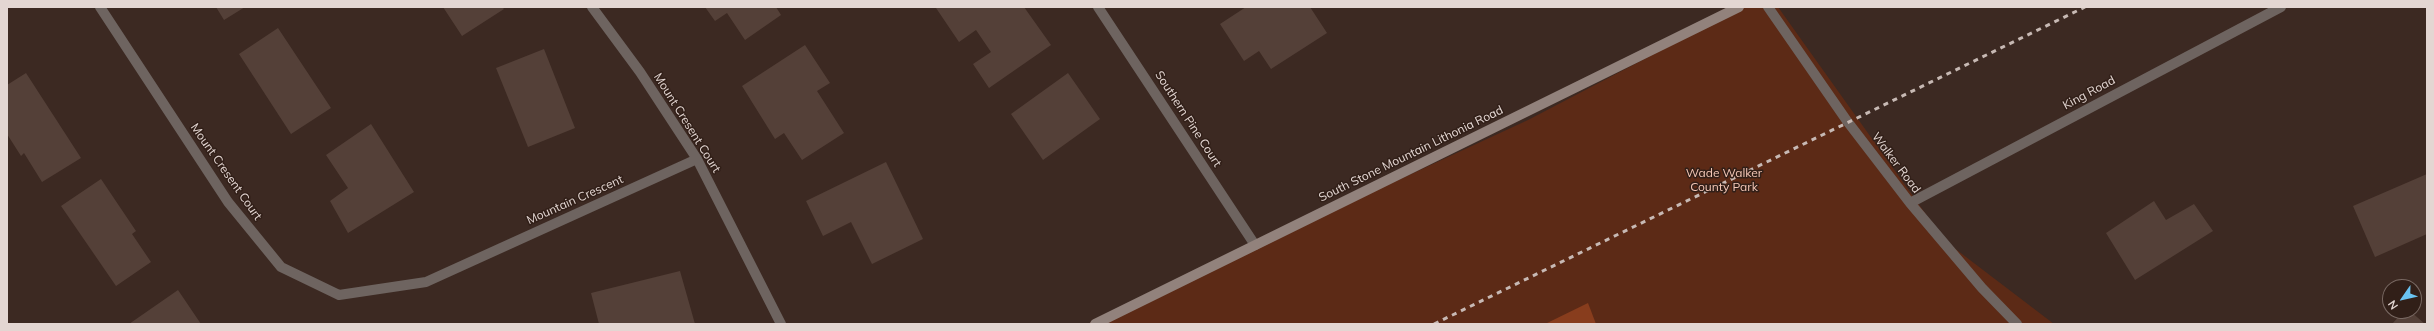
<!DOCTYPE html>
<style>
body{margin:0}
#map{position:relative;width:2434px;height:331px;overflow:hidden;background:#3c2922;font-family:Mulish,sans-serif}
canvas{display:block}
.frame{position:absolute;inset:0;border:8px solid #e3d6d2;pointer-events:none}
.north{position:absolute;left:2382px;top:279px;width:40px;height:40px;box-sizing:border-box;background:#311f18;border:1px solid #786862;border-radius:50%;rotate:236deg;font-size:11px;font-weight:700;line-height:16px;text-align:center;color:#e3d6d2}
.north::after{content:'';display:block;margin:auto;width:14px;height:18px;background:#69c3f1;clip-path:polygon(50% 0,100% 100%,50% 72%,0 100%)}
</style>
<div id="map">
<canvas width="2434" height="331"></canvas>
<div class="frame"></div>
<div class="north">N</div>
</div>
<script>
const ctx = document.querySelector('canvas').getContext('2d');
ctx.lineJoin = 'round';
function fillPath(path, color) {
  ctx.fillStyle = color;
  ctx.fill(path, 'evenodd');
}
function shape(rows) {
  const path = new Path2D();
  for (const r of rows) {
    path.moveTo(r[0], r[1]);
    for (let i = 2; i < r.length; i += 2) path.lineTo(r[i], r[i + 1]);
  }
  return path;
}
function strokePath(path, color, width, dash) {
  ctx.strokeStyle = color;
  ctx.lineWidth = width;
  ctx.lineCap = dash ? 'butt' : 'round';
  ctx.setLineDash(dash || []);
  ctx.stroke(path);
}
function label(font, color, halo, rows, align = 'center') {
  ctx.font = font + ' Mulish,sans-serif';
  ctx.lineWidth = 3;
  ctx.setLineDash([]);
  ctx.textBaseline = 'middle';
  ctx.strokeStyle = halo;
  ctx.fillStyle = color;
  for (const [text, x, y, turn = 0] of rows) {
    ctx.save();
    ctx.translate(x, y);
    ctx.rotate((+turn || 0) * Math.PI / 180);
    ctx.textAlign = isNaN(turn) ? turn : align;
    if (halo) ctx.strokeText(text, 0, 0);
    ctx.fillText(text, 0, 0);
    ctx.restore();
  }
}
fillPath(shape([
 [1744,7,1778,7,1945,241,2054,324,1087,324,1528,120]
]), '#5c2a16');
fillPath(shape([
 [1588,303,1596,324,1545,324]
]), '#883d1d');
fillPath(shape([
 [216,7,245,7,224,20],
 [443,7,502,7,504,9,462,36],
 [705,7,776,7,781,15,745,40,727,13,715,21],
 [937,7,1024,7,1051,45,989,88,973,64,991,52,976,30,959,42,936,8],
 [1246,7,1310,7,1327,33,1271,69,1259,51,1244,61,1220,24],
 [278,28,331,108,291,134,239,54],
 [805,45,830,83,817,91,844,133,802,160,784,133,775,139,742,86],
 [544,49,575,128,528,147,496,68],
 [26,73,81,158,42,182,24,153,21,156,7,134,7,85],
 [1068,73,1100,119,1043,160,1011,114],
 [371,124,414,192,348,233,330,201,348,188,326,155],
 [886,162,923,239,872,264,851,222,823,236,806,201],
 [2427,174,2427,234,2375,257,2353,206],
 [101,179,136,231,132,234,151,262,116,286,61,206],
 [2154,201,2166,220,2194,204,2213,231,2135,280,2106,233],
 [680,271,695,324,599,324,591,293],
 [178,290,201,324,129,324],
 [2404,311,2410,311,2425,324,2392,324]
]), '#544038');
strokePath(shape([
 [100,7,228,202,281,267,339,295,426,282,697,159],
 [592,7,640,72,697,159,781,324],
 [1098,7,1255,245],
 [1768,7,1847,121,1910,203,1982,288,2017,324],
 [1910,203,2281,7]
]), '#6e6460', 10);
strokePath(shape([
 [1095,324,1739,7]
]), '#92827c', 10);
strokePath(shape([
 [1434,324,2085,7]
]), '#c7b9b4', 3, [5, 5]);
label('12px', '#e3d6d2', '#311f18', [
 ["King Road",2089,93,-28],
 ["Southern Pine Court",1188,119,57],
 ["Mount Cresent Court",687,123,58],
 ["South Stone Mountain Lithonia Road",1411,154,-26],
 ["Walker Road",1896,163,53],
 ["Mount Cresent Court",226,172,55],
 ["Mountain Crescent",575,200,-24]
]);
label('12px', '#f7c9b8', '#311f18', [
 ["Wade Walker",1724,173],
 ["County Park",1724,187]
]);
</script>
